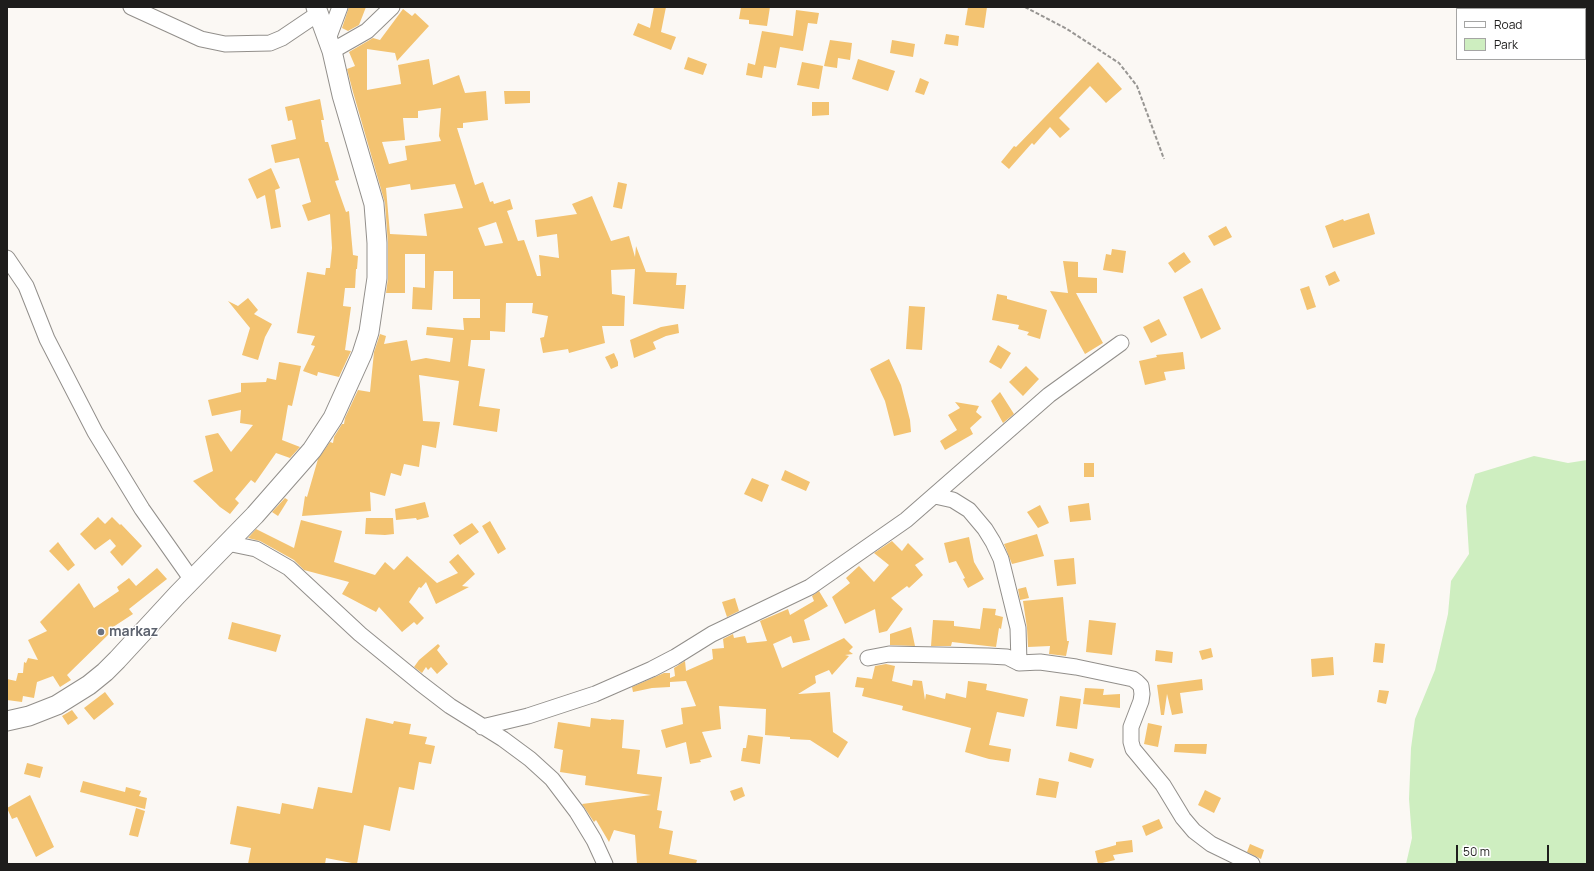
<!DOCTYPE html>
<style>
body{margin:0}
#map{position:relative;width:1594px;height:871px;overflow:hidden;background:#fbf8f4;font-family:Manrope,sans-serif}
canvas{display:block}
.frame{position:absolute;inset:0;border:8px solid #1e1d1c;pointer-events:none}
.legend{position:absolute;left:1456px;top:8px;width:130px;height:52px;box-sizing:border-box;background:#fff;border:1px solid #a5a5a4;margin:0;padding:5px 7px;list-style:none;font-size:12px;color:#1e1d1c}
.legend li{display:flex;align-items:center;gap:8px;height:20px}
.legend b{width:20px;border:1px solid #a5a5a4}
.scale{position:absolute;left:1456px;top:845px;width:93px;height:18px;box-sizing:border-box;border:2px solid #1e1d1c;border-top:0;padding-left:5px;font-size:12px;line-height:14px;white-space:nowrap;color:#1e1d1c;-webkit-text-stroke:3px #fff;paint-order:stroke}
</style>
<div id="map">
<canvas width="1594" height="871"></canvas>
<div class="frame"></div>
<ul class="legend">
<li><b style="height:5px;background:#fff"></b>Road</li>
<li><b style="height:11px;background:#ceeec0"></b>Park</li>
</ul>
<div class="scale">50 m</div>
</div>
<script>
const ctx = document.querySelector('canvas').getContext('2d');
ctx.lineJoin = 'round';
function fillPath(path, color) {
  ctx.fillStyle = color;
  ctx.fill(path, 'evenodd');
}
function shape(rows) {
  const path = new Path2D();
  for (const r of rows) {
    path.moveTo(r[0], r[1]);
    for (let i = 2; i < r.length; i += 2) path.lineTo(r[i], r[i + 1]);
  }
  return path;
}
function strokePath(path, color, width, dash) {
  ctx.strokeStyle = color;
  ctx.lineWidth = width;
  ctx.lineCap = dash ? 'butt' : 'round';
  ctx.setLineDash(dash || []);
  ctx.stroke(path);
}
function label(font, color, halo, rows, align = 'center') {
  ctx.font = font + ' Manrope,sans-serif';
  ctx.lineWidth = 3;
  ctx.setLineDash([]);
  ctx.textBaseline = 'middle';
  ctx.strokeStyle = halo;
  ctx.fillStyle = color;
  for (const [text, x, y, turn = 0] of rows) {
    ctx.save();
    ctx.translate(x, y);
    ctx.rotate((+turn || 0) * Math.PI / 180);
    ctx.textAlign = isNaN(turn) ? turn : align;
    if (halo) ctx.strokeText(text, 0, 0);
    ctx.fillText(text, 0, 0);
    ctx.restore();
  }
}
fillPath(shape([
 [1534,456,1568,463,1587,460,1587,864,1406,864,1412,838,1409,799,1411,748,1415,719,1435,670,1448,614,1451,581,1469,554,1466,506,1475,474]
]), '#ceeec0');
fillPath(shape([
 [349,7,366,7,359,25,348,31,342,28],
 [654,7,666,7,661,32,676,37,671,50,633,35,638,23,650,28],
 [741,7,770,7,767,26,749,24,749,20,739,19],
 [968,7,987,7,984,28,965,25],
 [403,9,412,16,415,13,429,26,397,61,395,53,367,49,367,90,401,84,398,65,429,59,433,85,459,75,465,93,486,91,488,120,463,123,463,128,457,128,475,185,483,182,490,202,493,201,494,204,510,199,513,209,507,211,518,241,524,240,537,276,541,276,539,255,559,258,557,234,537,237,535,220,577,214,572,204,592,196,611,241,629,236,635,257,636,246,646,272,677,273,676,285,686,285,684,309,633,304,635,269,611,270,612,294,625,296,624,326,602,326,605,343,569,353,568,349,543,353,540,338,544,337,548,316,532,313,533,303,506,303,505,332,490,331,490,340,471,340,468,366,485,369,479,406,500,409,497,432,453,425,459,381,419,375,423,421,440,422,436,448,422,445,419,467,404,464,401,476,391,473,385,496,370,492,371,511,302,516,305,496,307,497,318,459,330,442,333,443,334,437,342,424,344,424,345,418,358,390,370,392,374,352,380,334,386,336,384,344,407,340,411,361,426,358,450,362,453,338,426,335,427,327,464,330,463,318,480,318,480,299,453,299,453,271,434,271,432,310,412,309,413,287,425,288,425,254,405,254,405,293,386,293,388,278,388,244,385,203,353,92,347,69,355,66,349,52,373,38,380,40],
 [441,108,439,136,441,141,405,146,407,160,389,164,382,142,405,140,403,118,418,118,418,111],
 [410,184,411,190,455,184,463,208,424,214,427,236,390,234,386,188],
 [496,222,503,243,485,246,478,228],
 [796,10,819,13,817,24,808,23,803,51,780,47,776,68,764,66,762,78,746,75,748,63,755,65,762,31,793,36],
 [946,34,959,36,958,46,944,44],
 [830,40,852,43,850,60,838,58,837,68,824,66],
 [892,40,915,44,913,57,890,53],
 [688,57,707,64,703,75,684,69],
 [858,59,895,71,888,91,852,79],
 [802,62,823,66,819,89,797,85],
 [1098,62,1122,89,1106,103,1090,86,1059,118,1070,129,1060,138,1050,127,1034,145,1032,143,1009,169,1001,162,1014,146,1016,147],
 [920,78,929,82,924,95,915,92],
 [504,91,530,91,530,103,505,104],
 [320,99,324,120,321,120,325,142,328,142,339,180,335,181,346,212,349,211,353,255,358,256,357,269,356,269,355,288,345,288,343,306,351,307,345,350,351,351,339,377,318,372,317,376,303,371,315,346,311,345,315,336,297,333,307,272,325,275,326,268,330,268,332,248,330,214,308,221,302,205,311,202,299,158,275,163,271,145,296,139,292,120,288,121,285,107],
 [812,102,829,102,829,115,812,116],
 [271,168,280,188,275,190,281,227,271,229,265,195,257,199,248,179],
 [618,182,627,184,622,209,613,207],
 [1369,213,1375,234,1333,248,1325,226,1343,219,1344,221],
 [1226,226,1232,237,1214,246,1208,236],
 [1112,249,1126,251,1123,273,1103,270,1106,254,1111,255],
 [1184,252,1191,262,1175,273,1168,263],
 [1063,261,1078,262,1078,277,1097,278,1097,293,1076,293,1103,343,1085,354,1050,291,1068,293],
 [1335,271,1340,281,1329,286,1325,276],
 [1309,286,1316,307,1307,310,1300,289],
 [1202,288,1221,329,1201,339,1183,297],
 [997,294,1007,296,1007,299,1047,310,1040,339,1027,335,1029,332,1018,329,1019,325,992,320],
 [248,298,258,310,254,314,272,324,265,337,258,360,242,355,250,328,228,301,238,306],
 [909,306,925,307,922,350,906,349],
 [1159,319,1167,335,1151,343,1143,327],
 [678,324,679,333,666,336,653,342,656,349,634,358,630,340,661,327],
 [998,345,1011,353,1001,369,989,362],
 [1183,352,1185,369,1164,372,1166,380,1145,385,1139,361,1157,357,1156,355],
 [614,353,618,362,618,366,611,369,605,357],
 [889,359,901,385,910,420,911,432,894,436,885,401,870,369],
 [279,362,301,366,292,406,288,405,282,440,300,447,290,458,276,453,255,483,251,480,235,499,239,503,230,514,220,507,193,481,213,471,205,436,218,433,231,452,253,425,240,423,241,410,212,416,208,400,241,392,241,383,266,382,267,378,276,380],
 [1026,366,1039,379,1023,396,1009,382],
 [1000,392,1014,414,1003,423,991,401],
 [955,402,979,406,976,412,982,417,970,428,973,434,945,450,940,441,957,430,948,415,960,408],
 [1084,463,1094,463,1094,477,1084,477],
 [785,470,810,482,806,491,781,480],
 [752,478,769,485,762,502,744,494],
 [285,498,288,500,278,516,272,512],
 [425,502,429,517,417,520,416,518,396,520,395,509],
 [1089,503,1091,520,1070,522,1068,506],
 [1040,505,1049,523,1038,528,1027,512],
 [98,517,105,524,112,517,120,525,121,524,142,546,122,566,110,552,116,546,110,539,95,550,80,534],
 [366,518,393,518,394,534,385,535,365,534],
 [301,520,342,531,334,562,375,575,385,562,394,570,407,556,437,583,458,573,449,562,458,554,475,574,462,586,469,587,436,604,426,582,421,588,419,587,409,602,424,618,417,625,414,622,402,632,379,607,376,612,342,594,349,582,304,570,294,560,260,541,248,538,256,529,294,548],
 [490,521,506,549,498,554,482,526],
 [472,523,479,532,460,545,453,535],
 [1037,534,1044,556,1012,564,1004,544],
 [969,537,974,562,984,579,968,588,963,579,965,578,956,561,949,563,944,543],
 [892,541,902,551,908,543,924,559,915,565,923,575,909,588,907,586,891,598,903,609,887,631,879,633,875,609,845,624,832,597,850,583,846,578,859,566,874,582,889,565,874,553],
 [58,542,75,565,68,571,49,551],
 [1074,558,1076,584,1057,586,1054,560],
 [157,568,167,579,129,609,133,614,110,629,111,632,67,675,71,680,60,687,53,676,37,682,34,698,23,696,22,702,7,700,7,679,16,681,18,673,23,673,24,662,26,663,28,658,38,660,28,640,47,631,40,622,79,583,94,608,119,591,117,587,129,578,136,586],
 [1026,587,1029,598,1020,600,1018,589],
 [819,591,828,606,804,620,810,640,793,643,791,636,773,644,782,668,844,638,853,647,849,651,853,654,845,655,849,656,832,675,829,670,815,676,816,683,798,694,830,692,833,732,848,742,838,758,810,740,790,739,790,737,765,735,766,709,719,706,721,729,702,732,712,757,700,760,701,762,690,764,686,742,666,748,661,730,683,724,681,708,696,706,686,681,670,682,670,687,652,688,633,692,632,687,664,673,670,673,670,678,675,676,674,668,685,661,686,671,713,659,712,649,724,648,723,639,733,634,734,638,745,636,747,643,767,641,760,621,788,609,790,615,814,601,812,596],
 [1063,597,1067,641,1069,641,1066,656,1049,654,1050,646,1028,647,1027,628,1023,601],
 [735,598,739,611,727,617,722,602],
 [983,608,996,609,995,615,1003,617,1001,629,999,628,996,647,952,642,951,646,931,646,933,620,954,621,954,626,980,629],
 [1089,620,1116,623,1112,655,1086,652],
 [232,622,281,635,276,652,228,639],
 [911,627,915,646,890,645,890,634],
 [1375,643,1385,644,1383,663,1373,662],
 [438,644,440,646,437,650,448,664,437,674,431,667,428,670,426,667,422,673,414,667,419,660],
 [1211,648,1213,657,1202,660,1199,651],
 [1156,650,1173,652,1172,663,1155,661],
 [1333,657,1334,675,1312,677,1311,659],
 [886,664,895,666,892,681,912,686,913,680,922,681,925,700,926,694,945,699,946,693,966,698,968,681,987,684,986,690,1028,699,1024,717,997,712,989,745,1011,749,1009,762,989,759,965,752,971,728,902,710,903,706,862,696,864,688,855,687,857,677,872,679,875,666],
 [1202,679,1203,690,1180,693,1183,713,1172,715,1167,694,1164,715,1161,715,1157,685],
 [1085,688,1104,689,1103,695,1120,694,1120,708,1083,704],
 [1379,690,1389,691,1386,704,1377,702],
 [105,692,114,704,94,720,84,708],
 [1060,696,1081,699,1077,729,1056,726],
 [72,710,78,718,68,725,62,716],
 [366,718,393,724,394,721,411,724,409,734,427,737,425,744,435,746,431,764,419,762,414,790,399,787,390,831,364,825,357,864,326,858,325,864,248,864,251,848,230,844,237,806,280,814,282,803,313,809,318,787,352,793],
 [591,718,611,720,611,719,624,720,622,748,640,750,637,774,662,777,657,810,662,811,659,828,673,831,669,854,697,860,696,864,637,864,635,835,614,830,609,842,596,820,594,822,582,804,651,795,585,785,586,776,560,772,563,750,554,748,558,722,590,727],
 [1148,723,1162,726,1158,747,1144,744],
 [748,735,763,737,760,764,741,761,743,748,746,748],
 [1175,744,1207,744,1206,754,1174,752],
 [1070,752,1094,759,1091,768,1068,761],
 [27,763,43,767,40,778,24,774],
 [1039,778,1059,782,1056,798,1036,795],
 [83,781,125,792,126,787,141,791,139,796,147,798,145,809,80,792],
 [742,787,745,796,734,801,730,791],
 [1205,790,1221,798,1214,813,1198,805],
 [30,795,54,847,36,857,17,817,12,819,7,808],
 [136,808,145,811,138,837,129,835],
 [1159,819,1163,828,1146,836,1142,826],
 [1132,840,1133,852,1113,855,1115,860,1098,864,1095,851,1116,845,1116,842],
 [1250,844,1264,850,1261,859,1247,852]
]), '#f3c371');
const minor = shape([
 [131,7,201,39,225,44,270,43,282,38,319,13],
 [328,39,340,7],
 [332,51,367,31,392,7],
 [7,258,26,286,47,339,95,432,142,509,192,580],
 [935,496,953,500,969,510,985,529,993,542,1001,559,1018,628,1019,663,1040,662,1076,667,1133,679,1137,682,1141,686,1142,694,1141,701,1131,727,1131,742,1133,749,1163,785,1183,818,1194,831,1211,844,1252,864],
 [227,543,256,549,289,568,360,634,420,683,450,706,503,739,530,759,552,779,577,812,594,840,605,864],
 [868,658,889,654,988,656,1007,657,1019,663],
 [482,727,528,716,595,694,652,669,675,657,712,634,810,587,906,520,1049,395,1121,343]
]);
const major = shape([
 [7,721,29,716,57,705,89,685,105,672,117,660,177,595,255,515,312,450,333,418,362,354,369,332,377,278,377,243,374,204,342,95,332,51,316,7]
]);
strokePath(minor, '#928f8b', 17);
strokePath(major, '#928f8b', 21);
strokePath(shape([
 [1025,7,1067,29,1119,63,1137,86,1164,159]
]), '#989693', 2, [4, 2]);
strokePath(minor, '#fff', 15);
strokePath(major, '#fff', 19);
for (const [x, y, r, color] of [
 [101,632,4,"#6b7280"]
]) {
  const dot = new Path2D();
  dot.arc(x, y, r, 0, 2 * Math.PI);
  ctx.fillStyle = color;
  ctx.fill(dot);
  strokePath(dot, '#fff', 1.5);
}
label('bold 14px', '#5b616d', '#fff', [
 ["markaz",109,632]
], 'left');
</script>
